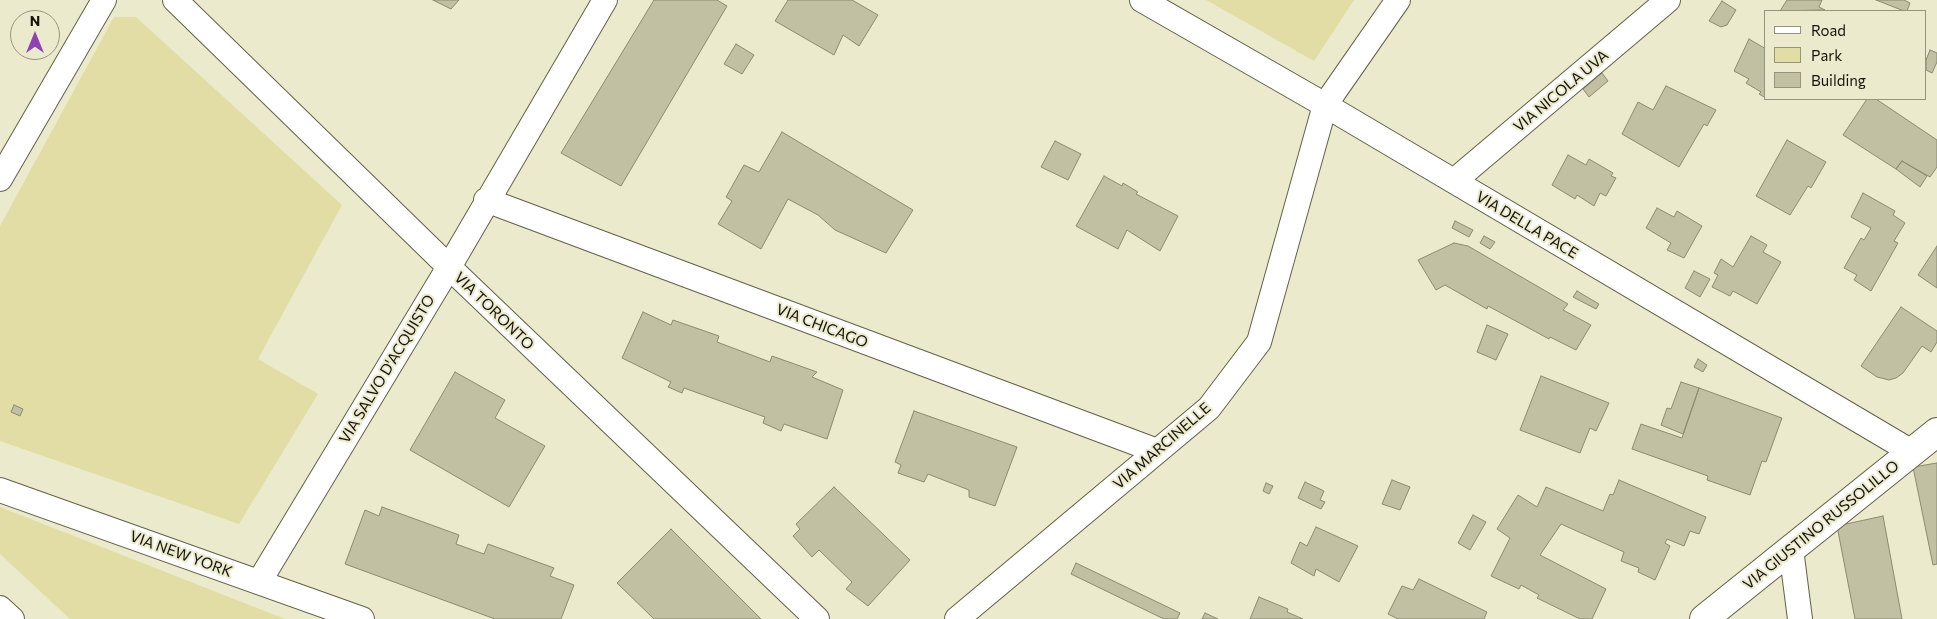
<!DOCTYPE html>
<style>
body{margin:0}
#map{position:relative;width:1937px;height:619px;overflow:hidden;background:#eceacd;font-family:Commissioner,sans-serif}
canvas{display:block}
.legend{position:absolute;left:1764px;top:10px;width:162px;height:90px;box-sizing:border-box;background:#eceacd;border:1px solid #96947f;margin:0;padding:6px 9px;list-style:none;font-size:15px;color:#141309}
.legend li{display:flex;align-items:center;gap:10px;height:25px}
.legend b{width:25px;border:1px solid #96947f}
.north{position:absolute;left:10px;top:10px;width:50px;height:50px;box-sizing:border-box;background:#eceacd;border:1px solid #96947f;border-radius:50%;rotate:0deg;font-size:14px;font-weight:700;line-height:20px;text-align:center;color:#141309}
.north::after{content:'';display:block;margin:auto;width:18px;height:22px;background:#9142b2;clip-path:polygon(50% 0,100% 100%,50% 72%,0 100%)}
</style>
<div id="map">
<canvas width="1937" height="619"></canvas>
<ul class="legend">
<li><b style="height:6px;background:#fff"></b>Road</li>
<li><b style="height:14px;background:#e1dda4"></b>Park</li>
<li><b style="height:14px;background:#c2c0a3"></b>Building</li>
</ul>
<div class="north">N</div>
</div>
<script>
const ctx = document.querySelector('canvas').getContext('2d');
ctx.lineJoin = 'round';
function fillPath(path, color) {
  ctx.fillStyle = color;
  ctx.fill(path, 'evenodd');
}
function shape(rows) {
  const path = new Path2D();
  for (const r of rows) {
    path.moveTo(r[0], r[1]);
    for (let i = 2; i < r.length; i += 2) path.lineTo(r[i], r[i + 1]);
  }
  return path;
}
function strokePath(path, color, width, dash) {
  ctx.strokeStyle = color;
  ctx.lineWidth = width;
  ctx.lineCap = dash ? 'butt' : 'round';
  ctx.setLineDash(dash || []);
  ctx.stroke(path);
}
function label(font, color, halo, rows, align = 'center') {
  ctx.font = font + ' Commissioner,sans-serif';
  ctx.lineWidth = 4;
  ctx.setLineDash([]);
  ctx.textBaseline = 'middle';
  ctx.strokeStyle = halo;
  ctx.fillStyle = color;
  for (const [text, x, y, turn = 0] of rows) {
    ctx.save();
    ctx.translate(x, y);
    ctx.rotate((+turn || 0) * Math.PI / 180);
    ctx.textAlign = isNaN(turn) ? turn : align;
    if (halo) ctx.strokeText(text, 0, 0);
    ctx.fillText(text, 0, 0);
    ctx.restore();
  }
}
fillPath(shape([
 [1206,0,1354,0,1314,61],
 [114,17,136,17,342,205,258,359,318,394,239,524,0,441,0,226],
 [0,507,285,619,70,619,0,554]
]), '#e1dda4');
const building = shape([
 [433,0,459,0,451,9,433,0],
 [654,0,717,0,727,6,621,186,561,153,654,0],
 [788,0,852,0,878,15,859,46,843,35,834,55,775,21,788,0],
 [1787,0,1822,0,1819,7,1825,10,1780,11,1787,0],
 [1876,0,1904,0,1910,3,1907,11,1904,11,1876,0],
 [1722,1,1736,10,1727,25,1721,27,1709,21,1722,1],
 [1749,39,1766,49,1766,98,1759,94,1761,92,1746,83,1749,79,1734,71,1749,39],
 [736,44,754,55,742,74,724,64,736,44],
 [1930,50,1937,53,1937,62,1932,73,1926,70,1926,60,1930,50],
 [1602,73,1608,81,1589,97,1583,89,1602,73],
 [1666,86,1716,110,1707,126,1704,124,1679,167,1622,134,1638,102,1653,110,1666,86],
 [1867,99,1876,99,1937,140,1937,167,1930,177,1902,161,1896,169,1843,135,1867,99],
 [782,132,913,210,886,253,835,230,818,215,788,199,761,249,718,224,732,201,726,197,744,165,759,172,782,132],
 [1787,140,1826,162,1811,188,1808,186,1790,215,1756,196,1787,140],
 [1055,141,1081,154,1068,180,1041,167,1055,141],
 [1568,155,1586,165,1589,159,1613,173,1611,176,1616,178,1606,196,1600,193,1594,206,1577,195,1575,199,1552,185,1568,155],
 [1902,161,1927,176,1920,187,1896,169,1902,161],
 [1104,176,1122,186,1123,183,1138,192,1136,194,1178,216,1160,251,1127,230,1118,249,1076,226,1104,176],
 [1863,193,1895,211,1893,215,1905,223,1894,241,1898,243,1871,291,1854,280,1857,275,1844,268,1861,238,1864,240,1871,228,1851,217,1863,193],
 [1657,208,1674,217,1677,211,1702,226,1684,258,1667,250,1671,243,1646,228,1657,208],
 [1455,221,1473,230,1469,237,1452,228,1455,221],
 [1484,236,1495,242,1490,249,1480,243,1484,236],
 [1751,236,1767,245,1763,252,1781,262,1757,304,1733,291,1730,296,1712,287,1718,275,1714,273,1721,259,1733,267,1751,236],
 [1454,243,1468,246,1568,304,1563,310,1591,325,1576,350,1550,337,1549,339,1488,306,1487,309,1445,285,1436,290,1418,260,1454,243],
 [1937,246,1937,288,1918,275,1937,246],
 [1694,271,1710,279,1700,297,1685,288,1694,271],
 [1577,291,1599,304,1596,309,1573,297,1577,291],
 [1901,307,1937,331,1937,342,1931,352,1922,346,1903,373,1896,378,1889,380,1877,377,1861,366,1901,307],
 [643,312,671,325,673,320,719,336,717,342,770,362,772,356,817,372,812,377,843,390,827,439,784,424,781,431,763,423,765,417,684,388,682,393,668,387,671,382,622,358,643,312],
 [1487,325,1508,334,1496,360,1477,352,1487,325],
 [1698,359,1707,365,1703,372,1694,367,1698,359],
 [455,372,505,400,495,418,545,446,509,507,410,450,455,372],
 [1541,376,1609,403,1596,431,1590,428,1580,453,1520,430,1541,376],
 [1681,382,1699,388,1683,434,1661,425,1667,408,1671,409,1681,382],
 [1699,388,1782,418,1766,462,1762,461,1750,495,1707,480,1708,476,1632,449,1641,424,1682,438,1699,388],
 [14,405,23,409,20,416,11,412,14,405],
 [914,411,1017,447,995,506,969,497,969,490,928,474,924,482,898,473,901,465,895,462,914,411],
 [1937,463,1937,564,1933,565,1913,467,1937,463],
 [1392,480,1410,487,1400,510,1382,504,1392,480],
 [1619,480,1706,517,1699,534,1690,531,1684,546,1667,539,1665,543,1670,546,1655,580,1638,572,1639,568,1621,561,1624,552,1561,524,1540,555,1606,589,1592,619,1580,619,1537,598,1539,595,1521,585,1519,589,1491,576,1510,538,1497,529,1518,495,1537,507,1546,487,1603,511,1610,494,1613,495,1619,480],
 [1305,482,1324,491,1320,500,1325,502,1321,509,1298,498,1305,482],
 [1266,483,1273,486,1269,494,1263,491,1266,483],
 [834,487,910,560,868,606,846,589,852,582,819,550,812,557,793,536,800,529,796,524,834,487],
 [382,507,459,535,456,544,484,554,488,544,554,568,550,576,574,585,561,619,495,619,345,564,365,510,379,516,382,507],
 [1473,515,1486,522,1470,550,1458,543,1473,515],
 [1883,516,1902,619,1855,619,1837,526,1883,516],
 [1316,527,1358,546,1339,582,1316,569,1314,576,1291,563,1300,542,1307,546,1316,527],
 [671,529,761,619,654,619,617,583,671,529],
 [1076,563,1180,613,1177,619,1164,619,1071,574,1076,563],
 [1419,579,1487,612,1484,619,1398,619,1388,614,1402,586,1413,590,1419,579],
 [1259,597,1288,609,1287,612,1303,619,1250,619,1259,597],
 [1205,613,1218,619,1202,619,1205,613]
]);
fillPath(building, '#c2c0a3');
strokePath(building, '#8c8a6f', 1);
const street = shape([
 [175,0,449,267,817,619],
 [1142,0,1325,105,1912,452],
 [0,179,104,0],
 [1454,181,1668,0],
 [486,200,1157,451],
 [0,490,362,619],
 [1791,549,1800,619],
 [259,582,449,267,605,0],
 [0,608,12,619],
 [957,619,1209,408,1259,342,1325,105,1398,0]
]);
const secondary = shape([
 [1704,619,1937,432]
]);
strokePath(street, '#636148', 26);
strokePath(secondary, '#636148', 30);
strokePath(street, '#fff', 24);
strokePath(secondary, '#fff', 28);
label('15px', '#141309', '#eceacd', [
 ["VIA NICOLA UVA",1561,91,-40],
 ["VIA DELLA PACE",1527,225,31],
 ["VIA TORONTO",494,311,44],
 ["VIA CHICAGO",822,326,21],
 ["VIA SALVO D'ACQUISTO",387,369,-59],
 ["VIA MARCINELLE",1162,446,-41],
 ["VIA GIUSTINO RUSSOLILLO",1821,525,-39],
 ["VIA NEW YORK",181,554,20]
]);
</script>
